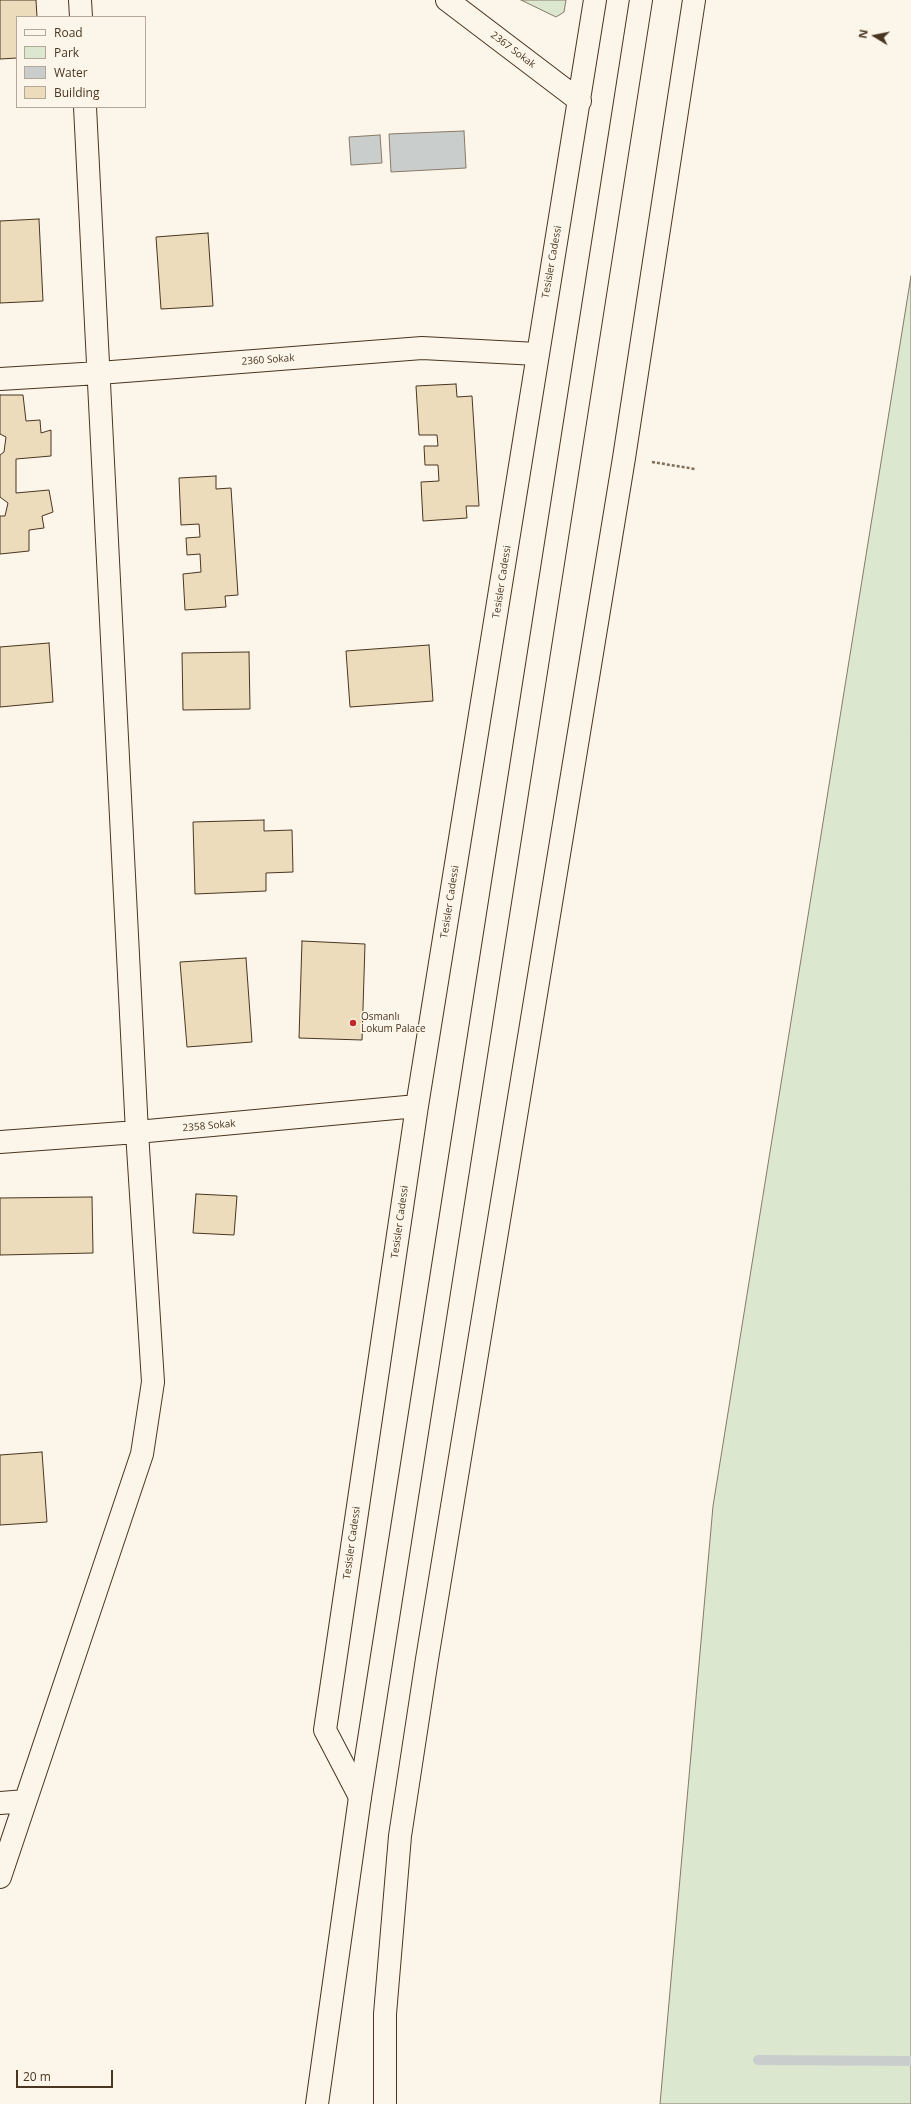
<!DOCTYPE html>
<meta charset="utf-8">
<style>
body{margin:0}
#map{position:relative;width:911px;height:2104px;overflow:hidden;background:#fbf6e9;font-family:"Open Sans",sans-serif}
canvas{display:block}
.legend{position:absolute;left:16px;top:16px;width:130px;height:92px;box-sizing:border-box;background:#fbf6e9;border:1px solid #b4a999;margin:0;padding:5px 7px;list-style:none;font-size:12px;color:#4a3520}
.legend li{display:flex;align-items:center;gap:8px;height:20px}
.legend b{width:20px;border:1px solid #b4a999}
.north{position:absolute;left:855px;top:16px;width:40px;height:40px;-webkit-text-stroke:3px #fbf6e9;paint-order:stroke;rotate:280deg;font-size:11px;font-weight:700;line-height:16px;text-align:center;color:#4a3520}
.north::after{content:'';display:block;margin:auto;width:14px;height:18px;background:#4a3520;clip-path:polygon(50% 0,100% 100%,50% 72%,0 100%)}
.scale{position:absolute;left:16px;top:2070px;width:97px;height:18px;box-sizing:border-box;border:2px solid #4a3520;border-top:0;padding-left:5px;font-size:12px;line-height:14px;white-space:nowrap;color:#4a3520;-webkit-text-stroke:3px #fbf6e9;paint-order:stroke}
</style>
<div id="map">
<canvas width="911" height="2104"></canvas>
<ul class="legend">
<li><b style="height:5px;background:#fbf6e9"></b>Road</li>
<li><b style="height:11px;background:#dce7d0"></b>Park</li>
<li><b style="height:11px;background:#c9cecd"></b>Water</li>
<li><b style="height:11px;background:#ecdcbc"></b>Building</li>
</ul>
<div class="north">N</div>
<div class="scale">20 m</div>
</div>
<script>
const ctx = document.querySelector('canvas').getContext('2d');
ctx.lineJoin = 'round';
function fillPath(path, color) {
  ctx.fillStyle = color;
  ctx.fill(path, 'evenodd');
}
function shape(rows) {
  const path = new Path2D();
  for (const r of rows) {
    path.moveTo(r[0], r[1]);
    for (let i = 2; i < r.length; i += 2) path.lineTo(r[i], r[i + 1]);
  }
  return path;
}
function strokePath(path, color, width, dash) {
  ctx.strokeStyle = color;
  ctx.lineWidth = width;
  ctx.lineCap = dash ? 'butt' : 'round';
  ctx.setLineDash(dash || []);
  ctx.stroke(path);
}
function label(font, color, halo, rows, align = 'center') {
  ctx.font = font + ' "Open Sans",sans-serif';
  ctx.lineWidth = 3;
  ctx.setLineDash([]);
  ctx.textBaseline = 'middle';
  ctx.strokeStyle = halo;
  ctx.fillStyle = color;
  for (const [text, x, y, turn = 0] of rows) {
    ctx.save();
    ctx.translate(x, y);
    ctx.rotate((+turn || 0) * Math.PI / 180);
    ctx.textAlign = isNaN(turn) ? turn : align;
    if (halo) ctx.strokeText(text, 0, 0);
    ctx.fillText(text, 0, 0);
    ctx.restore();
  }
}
const green = shape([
 [521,0,566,0,564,12,556,17,521,0],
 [911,276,911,2104,660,2104,713,1506,911,276]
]);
fillPath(green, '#dce7d0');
strokePath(green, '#887966', 1);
const water = shape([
 [464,131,466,168,391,172,389,134,464,131],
 [380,135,382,163,351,165,349,137,380,135]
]);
fillPath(water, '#c9cecd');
strokePath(water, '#887966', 1);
strokePath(shape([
 [758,2060,911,2061]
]), '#c9cecd', 10);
const building = shape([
 [0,0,36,0,37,17,17,17,17,58,0,59,0,0],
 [39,219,43,301,0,303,0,221,39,219],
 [208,233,213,306,161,309,156,237,208,233],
 [456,384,457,397,472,396,479,506,466,506,467,518,423,521,421,482,439,481,438,465,425,465,424,446,438,446,437,435,419,435,416,386,456,384],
 [0,395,23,395,26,421,40,420,41,433,51,430,51,456,16,459,16,493,49,490,53,512,42,516,44,528,29,530,29,551,0,554,0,516,5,516,8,503,0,497,0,455,4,452,6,437,0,434,0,395],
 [216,476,216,489,231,488,238,595,225,596,226,607,185,610,183,574,201,572,200,554,187,555,186,538,200,537,199,524,181,525,179,478,216,476],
 [49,643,53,702,0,707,0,647,49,643],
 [429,645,433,701,350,707,346,651,429,645],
 [249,652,250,709,183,710,182,653,249,652],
 [264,820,264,831,292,830,293,872,266,873,266,891,195,894,193,822,264,820],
 [302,941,365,944,362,1040,299,1038,302,941],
 [246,958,252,1042,187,1047,180,962,246,958],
 [196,1194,237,1196,234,1235,193,1233,196,1194],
 [92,1197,93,1253,0,1255,0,1198,92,1197],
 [42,1452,47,1522,0,1525,0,1455,42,1452]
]);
fillPath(building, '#ecdcbc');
strokePath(building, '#4a3520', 1);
const minor = shape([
 [80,0,81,17],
 [447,0,580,101],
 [0,379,99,373,422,348,537,354],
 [0,1142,137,1132,417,1106],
 [360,1797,325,1730,417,1106,595,0],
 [0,1803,25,1801],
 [0,1877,142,1454,153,1382,137,1132,85,107]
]);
const major = shape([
 [317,2104,360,1797,641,0],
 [385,2104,385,2014,400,1836,427,1659,624,458,694,0]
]);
strokePath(minor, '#4a3520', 24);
strokePath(major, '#4a3520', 24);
strokePath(shape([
 [652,462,695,469]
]), '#7f6f5c', 2.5, [3, 2]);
strokePath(minor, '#fbf6e9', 22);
strokePath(major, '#fbf6e9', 22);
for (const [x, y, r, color] of [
 [353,1023,4,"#c62828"]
]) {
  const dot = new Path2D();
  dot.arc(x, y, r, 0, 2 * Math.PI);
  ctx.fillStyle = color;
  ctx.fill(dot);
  strokePath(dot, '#fbf6e9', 1.5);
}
label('10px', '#4a3520', '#fbf6e9', [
 ["2367 Sokak",513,50,37],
 ["Tesisler Cadessi",552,262,-80],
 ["2360 Sokak",268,360,-4],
 ["Tesisler Cadessi",502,582,-81],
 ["Tesisler Cadessi",450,902,-81],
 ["2358 Sokak",209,1126,-5],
 ["Tesisler Cadessi",400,1222,-82],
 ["Tesisler Cadessi",352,1543,-82]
]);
label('10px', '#4a3520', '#fbf6e9', [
 ["Osmanlı",361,1017],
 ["Lokum Palace",361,1029]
], 'left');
</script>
